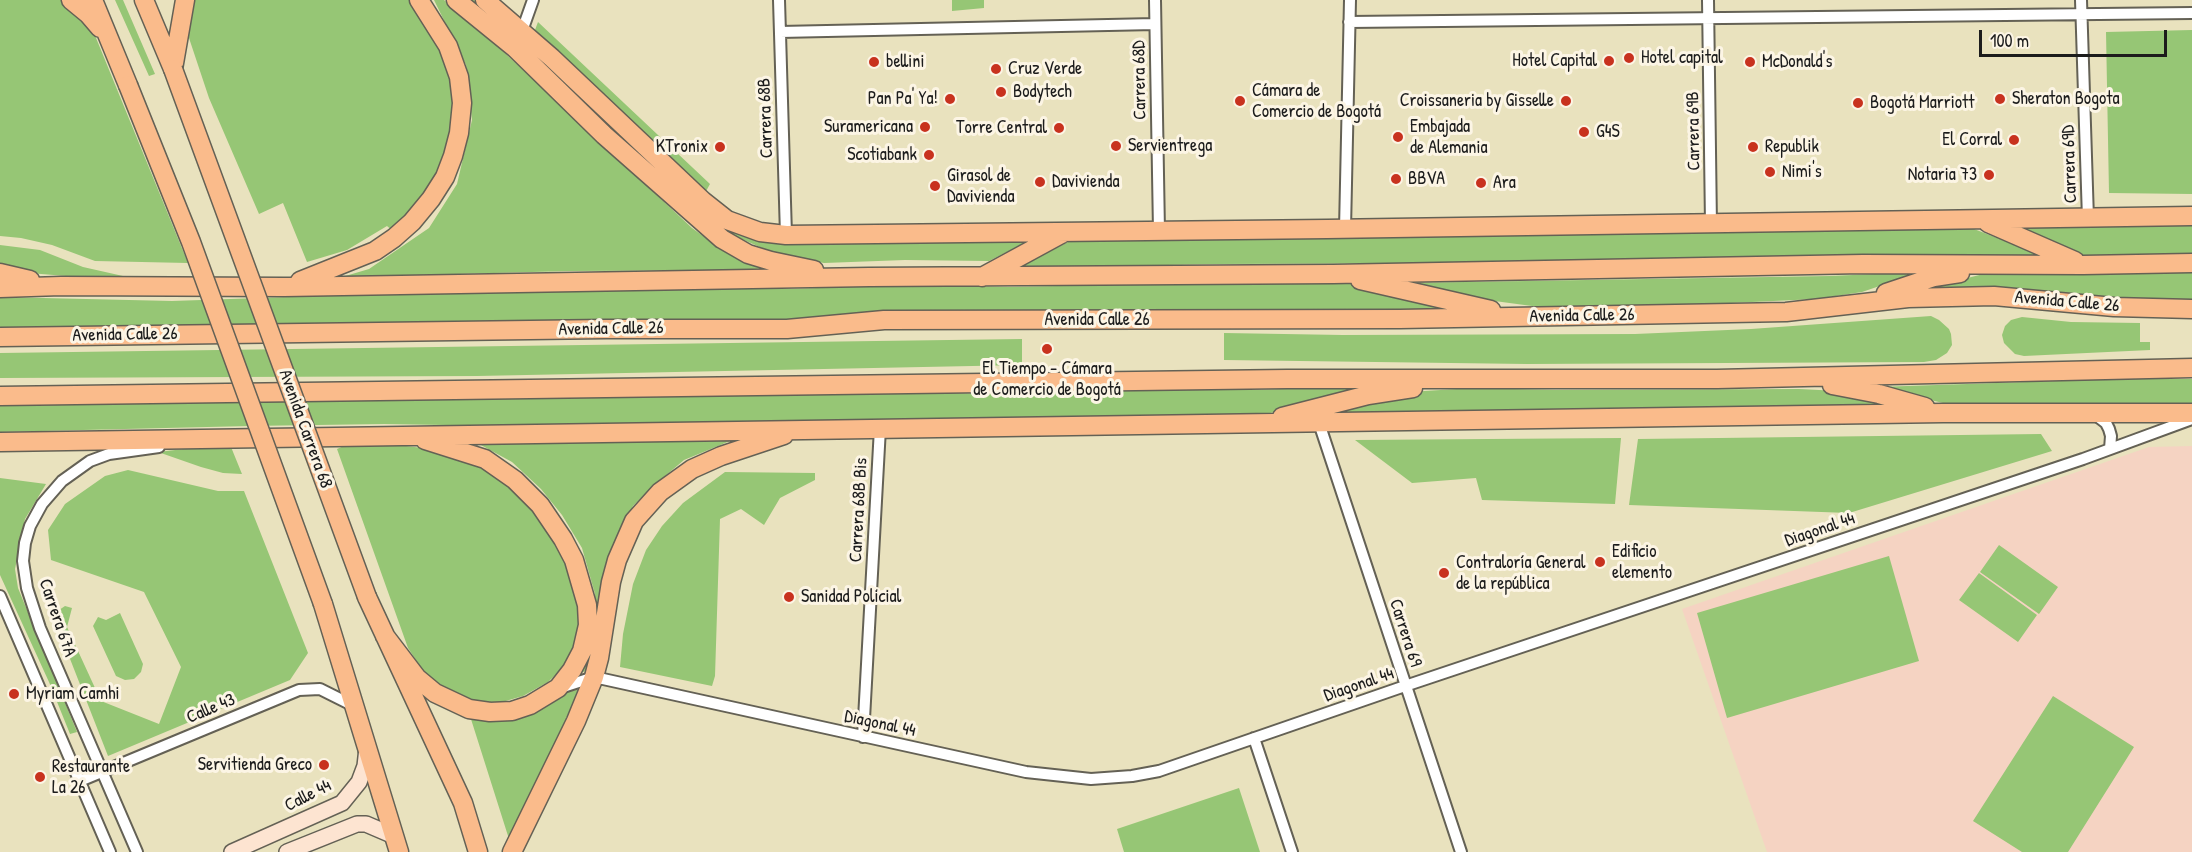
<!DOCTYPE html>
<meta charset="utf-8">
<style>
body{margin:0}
#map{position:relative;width:2192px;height:852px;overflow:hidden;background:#e9e2be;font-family:"Patrick Hand",sans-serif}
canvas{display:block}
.scale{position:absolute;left:1979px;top:30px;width:188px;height:27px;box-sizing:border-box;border:3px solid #1c1c1c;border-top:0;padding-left:8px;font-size:18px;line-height:21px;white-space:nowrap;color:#1c1c1c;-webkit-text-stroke:4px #fcf5e5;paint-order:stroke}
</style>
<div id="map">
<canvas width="2192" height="852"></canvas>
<div class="scale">100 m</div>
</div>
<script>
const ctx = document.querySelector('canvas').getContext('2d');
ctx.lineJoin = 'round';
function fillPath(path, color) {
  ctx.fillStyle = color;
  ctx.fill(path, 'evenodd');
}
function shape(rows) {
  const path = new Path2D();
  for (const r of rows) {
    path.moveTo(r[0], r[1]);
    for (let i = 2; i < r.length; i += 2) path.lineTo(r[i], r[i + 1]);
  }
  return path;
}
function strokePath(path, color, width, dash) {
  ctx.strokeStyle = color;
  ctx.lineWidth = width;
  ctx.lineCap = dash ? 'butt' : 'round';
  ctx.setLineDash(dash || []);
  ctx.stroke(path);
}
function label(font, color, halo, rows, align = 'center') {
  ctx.font = font + ' "Patrick Hand",sans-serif';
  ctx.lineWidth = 6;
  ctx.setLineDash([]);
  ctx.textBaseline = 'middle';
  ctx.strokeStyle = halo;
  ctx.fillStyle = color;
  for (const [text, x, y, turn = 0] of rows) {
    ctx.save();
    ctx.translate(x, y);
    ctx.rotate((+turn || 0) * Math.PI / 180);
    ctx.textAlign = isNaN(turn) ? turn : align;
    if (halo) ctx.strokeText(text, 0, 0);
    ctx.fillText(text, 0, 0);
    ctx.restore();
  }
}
fillPath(shape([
 [2192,446,2192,852,1767,852,1682,609,2149,447]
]), '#f5d3c2');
fillPath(shape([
 [0,0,62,0,78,12,94,33,188,263,95,261,52,245,21,238,0,236],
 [115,0,123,0,155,74,149,76],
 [194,0,411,0,445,57,457,101,452,144,439,178,395,233,387,226,347,250,307,262,283,203,259,214,209,98,187,32,190,8],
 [434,0,444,0,492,41,692,228,725,252,770,270,570,271,342,277,369,269,429,228,457,184,472,120,466,65],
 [467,0,474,0,519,38,701,210,699,213],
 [952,0,984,0,984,8,952,11],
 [538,22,710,184,705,193,535,30],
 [2192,30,2192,194,2109,193,2106,32],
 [708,215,747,234,1038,236,989,261,905,260,824,263,773,253,722,230],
 [2192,225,2192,256,2083,260,2007,226],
 [1905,229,1974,229,2049,258,1929,254,1523,263,1217,264,1018,268,1074,239],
 [0,245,40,250,83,267,123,276,66,276,29,273,6,267,0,264],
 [2192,270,2192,300,2084,299,1925,289,1987,273],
 [1921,272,1862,292,1816,299,1666,306,1547,308,1442,294,1403,283,1830,276],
 [1296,281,1354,284,1459,310,777,322,0,328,0,297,172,301,522,289,791,289,897,285,1009,287],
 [1931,316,1939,320,1949,329,1951,334,1952,345,1947,353,1936,360,1924,362,1527,364,1224,360,1224,333,1343,335,1635,334,1751,329],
 [2022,317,2071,322,2140,323,2140,342,2150,342,2150,350,2024,356,2015,354,2004,343,2002,335,2005,326,2011,320],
 [1022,339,1022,365,477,376,0,378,0,353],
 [2117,379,2192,379,2192,404,1947,404,1877,387],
 [1355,386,1357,392,1262,415,506,426,384,424,249,426,0,432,0,406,641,395,750,395,889,392,1002,394,1118,389,1256,390],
 [1472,388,1556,390,1799,389,1839,391,1895,404,1644,411,1473,410,1328,414,1409,392],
 [2041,434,2052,451,1849,513,1629,505,1638,439],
 [1621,438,1615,504,1482,500,1476,478,1412,483,1355,440],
 [730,441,684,460,652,487,633,506,621,530,589,670,580,673,595,630,595,594,582,548,562,515,541,489,512,462,479,444],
 [389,444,431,449,482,465,507,478,540,513,566,557,579,590,580,639,566,665,548,682,523,696,502,702,471,703,431,683,408,648,337,449,346,445],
 [201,447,231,447,242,474,223,473,201,467,158,452],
 [128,470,218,491,244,491,308,653,290,680,108,756,56,623,56,612,65,606,72,608,67,627,101,701,159,724,181,667,144,592,51,560,48,530,65,504,105,476],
 [725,472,815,473,815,480,780,498,764,525,741,509,720,519,715,676,712,686,620,667,623,634,633,584,646,550,662,526,683,503],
 [0,478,46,484,25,519,15,569,18,588,77,732,70,734,49,682,0,575],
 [1999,545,2058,587,2039,614,1980,572],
 [1889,556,1919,661,1727,718,1697,613],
 [1979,573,2037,615,2018,642,1959,600],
 [120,613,143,664,141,672,134,679,125,680,116,676,93,626,98,617,106,620],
 [580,689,509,839,470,716],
 [2053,696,2134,747,2068,852,2022,852,1973,821],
 [1239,788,1260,852,1124,852,1117,829]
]), '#96c675');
const street = shape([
 [779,0,786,235],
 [1155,0,1159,231],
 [1708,0,1711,225],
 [2081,0,2088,219],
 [1349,22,2192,13],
 [522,31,533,0],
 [780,32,1155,24],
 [1345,229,1350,0],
 [2093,413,2106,423,2109,429,2111,436,2110,449],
 [1319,423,1461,852],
 [0,596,110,852],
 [560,688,594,677,1026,772,1091,779,1132,776,1159,771,1405,686,2083,459,2192,419],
 [863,737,880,428],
 [1254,738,1292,852],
 [80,781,299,690,320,689,354,706],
 [137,852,40,628,27,588,23,561,25,543,30,526,42,504,62,481,90,461,109,454,159,447]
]);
const secondary = shape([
 [232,852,342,803,359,782,365,766,367,748],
 [287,852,357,824,366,824,394,836]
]);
const primary = shape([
 [71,0,88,14,100,28],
 [93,0,128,85],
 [144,0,173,69],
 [456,0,515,48,604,135,722,239,748,254,771,261,814,270],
 [485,0,552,58,703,201,727,220,760,232,786,235,1327,229,2192,216],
 [173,69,185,0],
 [1988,223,2075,261],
 [0,273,30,280],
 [982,277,1063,233],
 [1360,280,1491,310],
 [300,281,375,251,394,238,412,222,431,199,445,177,453,156,459,133,462,103,459,77,448,46,419,0],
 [0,288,61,286,284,287,869,277,1333,274,1863,264,2083,265,2192,263],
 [1886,293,1934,277,1960,273],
 [0,337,606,329,787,329,884,320,1400,319,1786,312,1908,298,1994,296,2114,307,2192,309],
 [1832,385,1879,394,1925,407],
 [0,396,1287,379,1717,379,2192,368],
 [1282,417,1368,395,1413,388],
 [0,442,1943,413,2192,413],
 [367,597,463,803,478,852],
 [323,604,399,852],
 [385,636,417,678,435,693,469,709,490,712,512,711,530,705,558,688,572,670,582,651,588,625,587,605,574,560,563,539,540,505,515,480,485,459,425,440],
 [512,852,576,721,594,677,599,658,611,582,617,560,634,521,660,492,692,469,721,456,784,435]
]);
strokePath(street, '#646155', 14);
strokePath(secondary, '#646155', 18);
strokePath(primary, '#646155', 21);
strokePath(street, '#fff', 10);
strokePath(secondary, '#fde4d1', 15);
strokePath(primary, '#fabb8b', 18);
const primaryBridge = shape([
 [173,69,367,597],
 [128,85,191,242,323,604]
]);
strokePath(primaryBridge, '#646155', 21, []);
strokePath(primaryBridge, '#fabb8b', 18);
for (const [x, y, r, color] of [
 [1629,58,6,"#c8321e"],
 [1609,61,6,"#c8321e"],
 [874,62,6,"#c8321e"],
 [1750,62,6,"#c8321e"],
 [996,69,6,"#c8321e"],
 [1001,92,6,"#c8321e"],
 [950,99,6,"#c8321e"],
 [2000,99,6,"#c8321e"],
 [1240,101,6,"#c8321e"],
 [1566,101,6,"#c8321e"],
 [1858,103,6,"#c8321e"],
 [925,127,6,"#c8321e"],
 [1059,128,6,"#c8321e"],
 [1584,132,6,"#c8321e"],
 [1398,137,6,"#c8321e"],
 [2014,140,6,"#c8321e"],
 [1116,146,6,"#c8321e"],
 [720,147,6,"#c8321e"],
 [1753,147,6,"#c8321e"],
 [929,155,6,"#c8321e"],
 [1770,172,6,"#c8321e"],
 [1989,175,6,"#c8321e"],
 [1396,179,6,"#c8321e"],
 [1040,182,6,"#c8321e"],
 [1481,183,6,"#c8321e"],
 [935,186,6,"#c8321e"],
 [1047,349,6,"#c8321e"],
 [1600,562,6,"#c8321e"],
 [1444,573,6,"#c8321e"],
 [789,597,6,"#c8321e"],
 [14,694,6,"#c8321e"],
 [324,765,6,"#c8321e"],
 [40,777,6,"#c8321e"]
]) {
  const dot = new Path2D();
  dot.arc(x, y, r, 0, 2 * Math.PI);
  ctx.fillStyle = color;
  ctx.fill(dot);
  strokePath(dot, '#fcf5e5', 2);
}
label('18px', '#1c1c1c', '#fcf5e5', [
 ["Hotel capital",1641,58],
 ["Hotel Capital",1597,61,"right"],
 ["bellini",886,62],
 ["McDonald's",1762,62],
 ["Cruz Verde",1008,69],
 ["Cámara de",1252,91],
 ["Comercio de Bogotá",1252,112],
 ["Bodytech",1013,92],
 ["Pan Pa' Ya!",938,99,"right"],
 ["Sheraton Bogota",2012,99],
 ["Croissaneria by Gisselle",1554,101,"right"],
 ["Bogotá Marriott",1870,103],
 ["Suramericana",913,127,"right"],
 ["Embajada",1410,127],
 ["de Alemania",1410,148],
 ["Torre Central",1047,128,"right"],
 ["G4S",1596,132],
 ["El Corral",2002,140,"right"],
 ["Servientrega",1128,146],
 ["KTronix",708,147,"right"],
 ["Republik",1765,147],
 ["Scotiabank",917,155,"right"],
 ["Nimi's",1782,172],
 ["Notaria 73",1977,175,"right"],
 ["Girasol de",947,176],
 ["Davivienda",947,197],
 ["BBVA",1408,179],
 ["Davivienda",1052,182],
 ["Ara",1493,183],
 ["El Tiempo - Cámara",1047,369,"center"],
 ["de Comercio de Bogotá",1047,390,"center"],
 ["Edificio",1612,552],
 ["elemento",1612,573],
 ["Contraloría General",1456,563],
 ["de la república",1456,584],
 ["Sanidad Policial",801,597],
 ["Myriam Camhi",26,694],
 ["Servitienda Greco",312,765,"right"],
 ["Restaurante",52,767],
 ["La 26",52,788]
], 'left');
label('18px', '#1c1c1c', '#fcf5e5', [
 ["Carrera 68D",1140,80,-91],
 ["Carrera 68B",766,118,-92],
 ["Carrera 69B",1694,131,-91],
 ["Carrera 69D",2070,164,-92],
 ["Avenida Calle 26",2067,302,5],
 ["Avenida Calle 26",1582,316,-1],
 ["Avenida Calle 26",1097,320],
 ["Avenida Calle 26",611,329,-1],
 ["Avenida Calle 26",125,335,-1],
 ["Avenida Carrera 68",305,429,70],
 ["Carrera 68B Bis",859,510,-87],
 ["Diagonal 44",1820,530,-19],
 ["Carrera 67A",57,618,71],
 ["Carrera 69",1405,633,72],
 ["Diagonal 44",1359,685,-19],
 ["Calle 43",211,709,-23],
 ["Diagonal 44",880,724,12],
 ["Calle 44",308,796,-27]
]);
</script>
